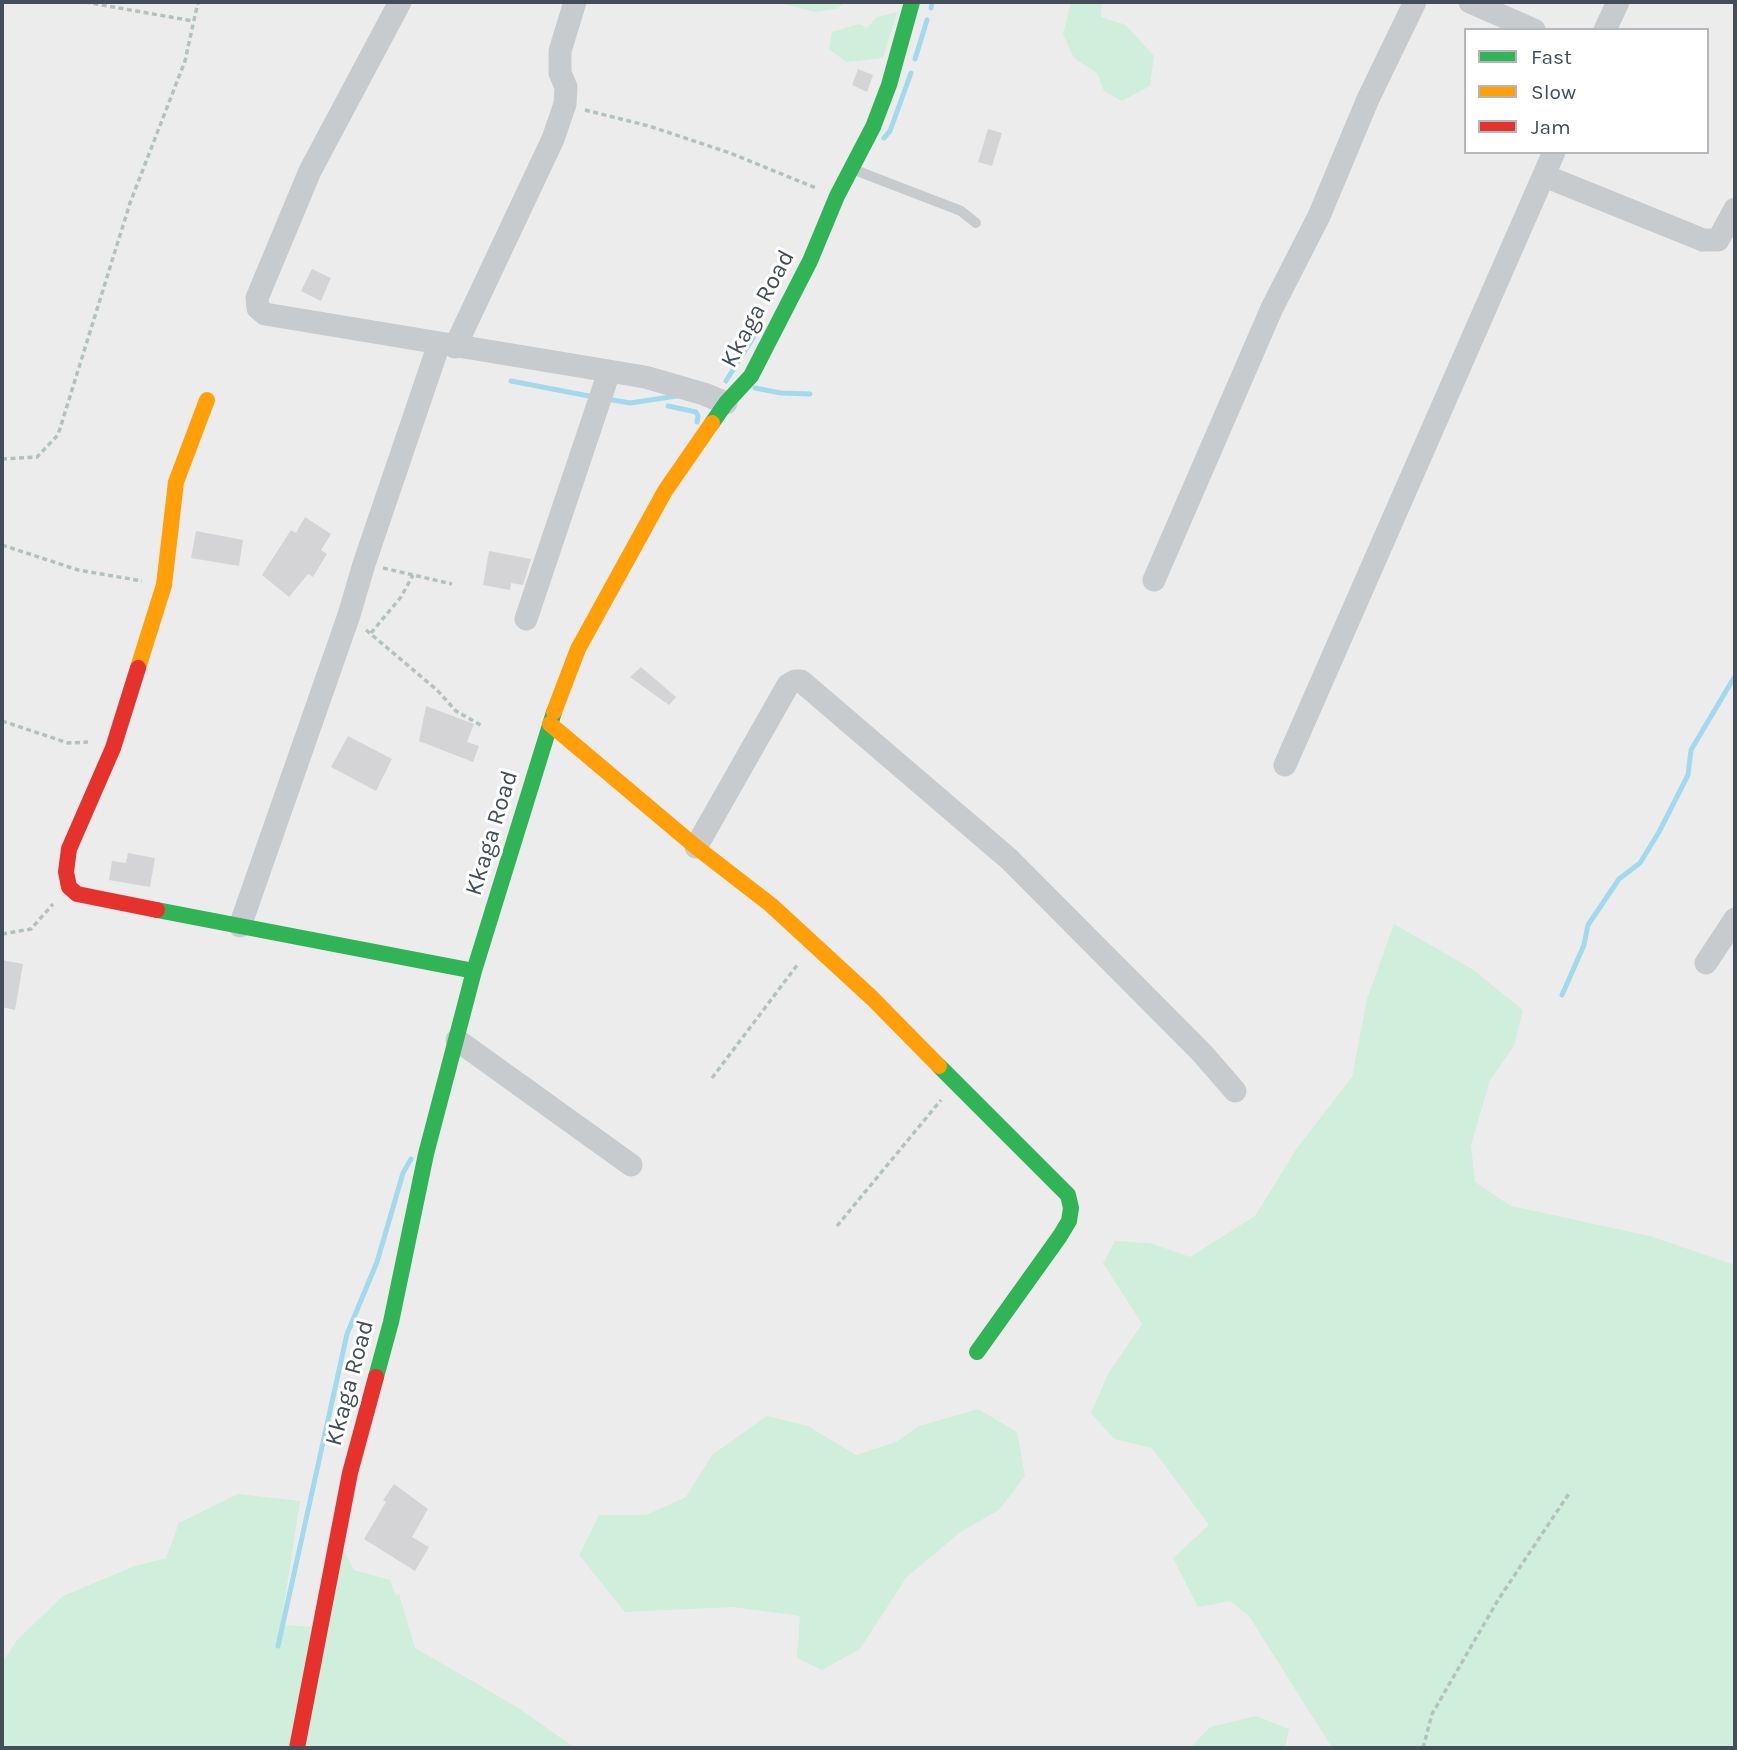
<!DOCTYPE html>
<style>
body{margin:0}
#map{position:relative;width:1737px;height:1750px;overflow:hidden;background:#edecec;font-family:Karla,sans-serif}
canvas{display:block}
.frame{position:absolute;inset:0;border:4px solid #434e59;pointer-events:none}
.legend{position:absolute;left:1464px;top:28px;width:245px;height:126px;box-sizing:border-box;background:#fff;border:2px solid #b4b8bd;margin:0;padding:9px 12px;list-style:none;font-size:21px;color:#434e59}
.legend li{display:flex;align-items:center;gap:14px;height:35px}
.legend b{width:35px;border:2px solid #b4b8bd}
</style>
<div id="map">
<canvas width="1737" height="1750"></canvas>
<div class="frame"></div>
<ul class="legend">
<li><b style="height:9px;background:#30b455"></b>Fast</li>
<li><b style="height:9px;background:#ff9f0a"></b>Slow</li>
<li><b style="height:9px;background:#e5322d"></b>Jam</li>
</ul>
</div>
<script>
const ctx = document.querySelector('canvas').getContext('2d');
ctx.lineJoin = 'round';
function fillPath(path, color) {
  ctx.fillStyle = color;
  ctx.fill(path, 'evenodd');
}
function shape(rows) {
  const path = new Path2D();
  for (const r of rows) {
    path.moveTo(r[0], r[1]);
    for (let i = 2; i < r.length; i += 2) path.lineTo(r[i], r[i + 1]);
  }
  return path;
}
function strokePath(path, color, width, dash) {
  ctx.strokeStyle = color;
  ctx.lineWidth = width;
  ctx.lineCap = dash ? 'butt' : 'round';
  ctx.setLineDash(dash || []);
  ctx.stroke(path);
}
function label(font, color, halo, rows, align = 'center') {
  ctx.font = font + ' Karla,sans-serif';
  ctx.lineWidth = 6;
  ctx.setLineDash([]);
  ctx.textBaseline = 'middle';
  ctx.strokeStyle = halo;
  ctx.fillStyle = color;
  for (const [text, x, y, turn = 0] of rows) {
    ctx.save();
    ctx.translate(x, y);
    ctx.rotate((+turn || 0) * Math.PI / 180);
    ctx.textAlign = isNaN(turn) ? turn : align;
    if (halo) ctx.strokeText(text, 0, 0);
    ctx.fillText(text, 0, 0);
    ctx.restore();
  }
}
fillPath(shape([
 [777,2,845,2,837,9,815,12],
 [1071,2,1102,2,1101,17,1126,25,1154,56,1150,86,1122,101,1104,91,1097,73,1074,58,1063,34],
 [897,12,883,58,846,62,829,49,832,32,859,24,867,28,877,17],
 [1394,924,1472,969,1523,1010,1514,1046,1490,1080,1471,1145,1475,1182,1511,1206,1650,1236,1735,1265,1735,1748,1351,1748,1331,1746,1249,1616,1230,1601,1198,1607,1173,1558,1209,1525,1152,1448,1114,1439,1091,1413,1108,1374,1142,1324,1103,1263,1115,1241,1150,1243,1190,1257,1255,1216,1297,1148,1352,1077,1367,999],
 [978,1409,1017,1432,1025,1476,999,1510,959,1533,906,1578,860,1649,822,1670,797,1658,800,1616,733,1607,625,1612,579,1555,599,1515,646,1515,686,1497,712,1455,767,1416,808,1426,856,1455,896,1442,919,1426],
 [238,1494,300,1501,281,1625,316,1627,337,1536,354,1570,390,1580,396,1596,399,1594,415,1648,517,1707,575,1748,2,1748,2,1663,17,1640,63,1596,132,1567,166,1558,179,1523],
 [1256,1716,1289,1729,1285,1748,1190,1748,1210,1727]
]), '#cfeedc');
strokePath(shape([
 [931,8,932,2],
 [915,59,927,20],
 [884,138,890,131,911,73],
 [511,381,594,397],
 [726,381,756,333],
 [755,388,781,393,810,394],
 [607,399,630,403,677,396],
 [668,406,696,412,698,416,697,422],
 [1562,995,1584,945,1588,925,1619,879,1640,863,1659,832,1688,775,1691,750,1735,676],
 [278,1646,347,1334,377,1262,403,1173,411,1159]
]), '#a1daed', 5);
fillPath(shape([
 [858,69,873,75,867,92,852,85],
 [988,129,1002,133,992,166,978,162],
 [312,269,331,278,321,301,301,291],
 [305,517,331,534,321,550,327,554,313,577,308,574,289,597,262,575,291,530,296,533],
 [196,531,243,540,239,566,191,558],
 [489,551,531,559,523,585,511,583,510,590,483,585],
 [641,667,676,697,669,705,630,677],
 [426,706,474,724,467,742,479,746,473,762,419,741],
 [348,736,392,759,376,791,331,767],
 [128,853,155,858,150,887,109,880,112,861,126,863],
 [2,960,23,964,15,1010,2,1007],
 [394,1484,428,1509,412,1537,429,1547,415,1571,364,1539,386,1502,383,1500]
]), '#d4d4d7');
strokePath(shape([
 [85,2,193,21],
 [585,110,649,126,730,153,816,188],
 [2,459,37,457,58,435,130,203,185,61,198,2],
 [2,545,78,570,142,581],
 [383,568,452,584],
 [366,630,437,690,456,711,482,726],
 [371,633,401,597,413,575],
 [2,721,68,743,88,742],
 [2,934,31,929,53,904],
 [712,1078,798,964],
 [837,1226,941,1100],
 [1423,1748,1432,1714,1498,1600,1570,1492]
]), '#b4c2be', 3.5, [5, 3.5]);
strokePath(shape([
 [855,170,961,211,976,223]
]), '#c8cbcd', 10);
strokePath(shape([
 [400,2,310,171,257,298,258,308,265,314,645,377,704,394,726,403],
 [1470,2,1534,30],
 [1605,30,1618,2],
 [1545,176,1703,240,1718,240,1735,209],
 [455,347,553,139,565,104,566,87,560,73,560,51,575,2],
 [1154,580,1272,308,1319,216,1368,99,1415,2],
 [526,619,609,372],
 [1285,765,1554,152],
 [696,847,788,685,795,681,801,681,1009,859,1202,1053,1235,1091],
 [240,926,349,615,364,564,439,344],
 [1706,963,1735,919],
 [457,1040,631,1165]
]), '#c8cbcd', 23);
strokePath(shape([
 [712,423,726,403,751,376,810,261,837,196,873,127,889,85,912,2],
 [157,910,474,971],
 [939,1066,1068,1195,1071,1208,1069,1221,1060,1236,977,1352],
 [376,1377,391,1322,426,1154,474,971,554,712]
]), '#30b455', 16);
strokePath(shape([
 [138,668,164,585,176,482,207,400],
 [554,712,578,649,665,491,712,423],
 [550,724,696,847,771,905,872,998,939,1066]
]), '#ff9f0a', 16);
strokePath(shape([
 [138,668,113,748,69,849,66,872,69,887,77,894,157,910],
 [297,1748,350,1473,376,1377]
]), '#e5322d', 16);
label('24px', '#434e59', '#fff', [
 ["Kkaga Road",758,309,-62],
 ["Kkaga Road",492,833,-73],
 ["Kkaga Road",350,1383,-75]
]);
</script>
